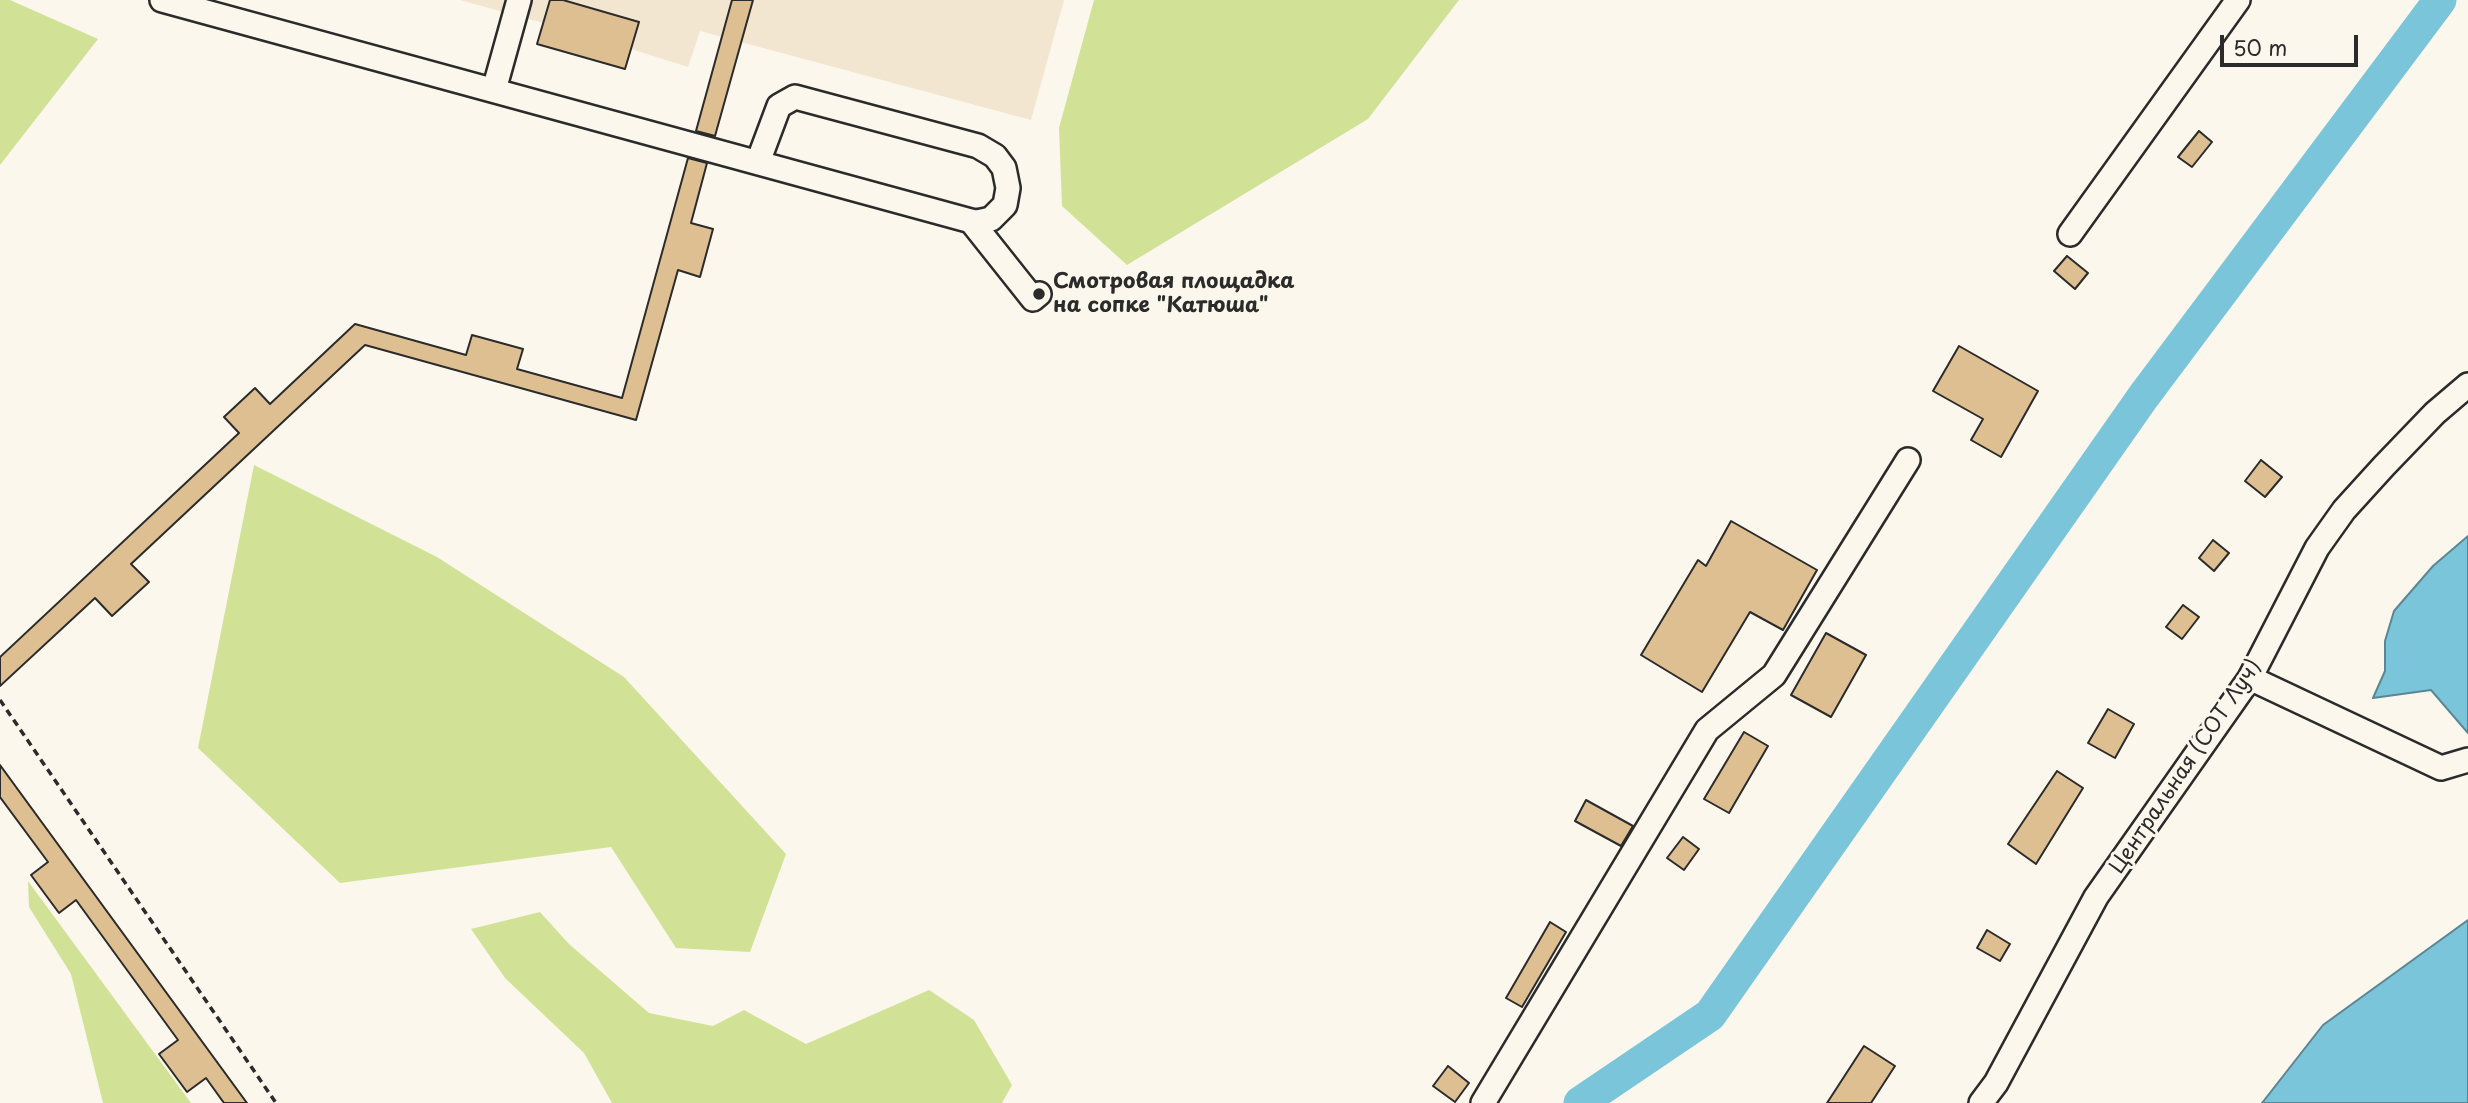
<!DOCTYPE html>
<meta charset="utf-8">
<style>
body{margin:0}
#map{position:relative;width:2468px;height:1103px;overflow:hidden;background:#fbf7ec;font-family:"Playpen Sans",sans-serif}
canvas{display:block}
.scale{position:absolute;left:2220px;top:35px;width:138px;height:32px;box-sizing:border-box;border:4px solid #2b2b2b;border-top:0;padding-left:9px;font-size:21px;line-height:24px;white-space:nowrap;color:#2b2b2b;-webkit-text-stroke:5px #fbf7ec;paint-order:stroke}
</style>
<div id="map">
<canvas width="2468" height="1103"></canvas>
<div class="scale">50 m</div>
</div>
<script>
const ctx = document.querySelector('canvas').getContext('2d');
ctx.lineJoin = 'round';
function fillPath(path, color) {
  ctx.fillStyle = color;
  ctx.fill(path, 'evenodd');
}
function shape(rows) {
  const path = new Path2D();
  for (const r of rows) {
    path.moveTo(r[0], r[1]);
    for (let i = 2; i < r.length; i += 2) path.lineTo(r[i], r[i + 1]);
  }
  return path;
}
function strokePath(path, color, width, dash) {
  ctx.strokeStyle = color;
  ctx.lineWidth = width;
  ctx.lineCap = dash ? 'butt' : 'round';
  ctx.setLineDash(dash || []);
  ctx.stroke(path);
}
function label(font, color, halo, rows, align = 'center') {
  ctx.font = font + ' "Playpen Sans",sans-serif';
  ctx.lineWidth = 6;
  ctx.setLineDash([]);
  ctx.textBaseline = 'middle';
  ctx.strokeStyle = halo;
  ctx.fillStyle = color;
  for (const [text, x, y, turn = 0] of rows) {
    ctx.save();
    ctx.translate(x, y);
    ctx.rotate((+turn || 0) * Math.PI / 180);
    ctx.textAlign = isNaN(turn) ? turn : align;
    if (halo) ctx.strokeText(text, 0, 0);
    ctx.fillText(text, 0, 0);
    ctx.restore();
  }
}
fillPath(shape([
 [460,0,1064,0,1031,120,700,31,688,67,631,49,625,69,537,44,543,23]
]), '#f2e6d1');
fillPath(shape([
 [0,0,10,0,98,39,0,165],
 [1094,0,1459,0,1368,119,1127,265,1062,206,1059,128],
 [254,465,437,557,624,677,786,854,750,952,676,948,611,847,340,883,198,748],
 [28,881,191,1103,103,1103,71,974,29,907],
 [540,912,569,944,649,1013,713,1026,744,1010,806,1044,929,990,974,1020,1012,1085,1002,1103,612,1103,584,1053,505,978,471,929]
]), '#d1e296');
const water = shape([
 [2468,536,2468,733,2431,690,2373,698,2385,671,2385,641,2394,611,2433,566,2468,536],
 [2468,920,2468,1103,2262,1103,2323,1025,2468,920]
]);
fillPath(water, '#7bc5db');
strokePath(water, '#5b8795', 2);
strokePath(shape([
 [1580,1103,1710,1015,2143,397,2440,0]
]), '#7bc5db', 33);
const building = shape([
 [550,0,563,0,639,22,625,69,537,44,550,0],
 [732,0,753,0,715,136,696,131,732,0],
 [2199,131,2212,142,2192,167,2178,157,2199,131],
 [688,158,707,163,691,223,713,229,700,277,678,270,636,420,365,345,131,564,149,582,112,616,95,598,0,686,0,657,239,433,224,417,255,388,270,404,355,324,466,355,472,335,523,349,517,369,622,398,688,158],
 [2067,256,2088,273,2075,289,2054,271,2067,256],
 [1959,346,2038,391,2001,457,1971,440,1983,419,1933,391,1959,346],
 [2261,460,2282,477,2265,497,2245,481,2261,460],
 [1731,521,1817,570,1783,630,1750,612,1702,692,1641,655,1698,560,1706,566,1731,521],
 [2213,540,2229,553,2214,571,2199,558,2213,540],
 [2183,605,2199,617,2182,639,2166,627,2183,605],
 [1826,633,1866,655,1831,717,1791,695,1826,633],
 [2108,709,2134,724,2115,758,2088,743,2108,709],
 [1744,732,1768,746,1729,813,1704,799,1744,732],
 [0,765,247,1103,224,1103,206,1078,187,1092,159,1054,178,1040,76,900,59,913,31,875,48,862,0,797,0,765],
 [2057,771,2083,788,2036,864,2008,844,2057,771],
 [1586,800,1633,826,1621,846,1575,821,1586,800],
 [1683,837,1699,849,1684,870,1667,858,1683,837],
 [1550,922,1566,932,1522,1007,1506,998,1550,922],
 [1987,930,2010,944,2000,961,1977,948,1987,930],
 [1864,1046,1895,1066,1871,1103,1827,1103,1864,1046],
 [1448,1066,1469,1083,1455,1102,1433,1086,1448,1066]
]);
fillPath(building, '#debf91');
strokePath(building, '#2b2b2b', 2);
const minor = shape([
 [162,0,971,221,977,222,991,219,1005,205,1008,188,1004,168,995,156,978,146,795,97,779,106,758,162],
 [494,90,519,0],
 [971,221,1033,299,1039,294],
 [2070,234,2238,0],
 [2250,678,2441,768,2468,760],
 [1483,1103,1707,730,1774,675,1908,460],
 [1981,1103,1996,1083,2096,897,2250,678,2317,548,2344,510,2384,466,2435,413,2468,385]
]);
strokePath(minor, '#2b2b2b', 28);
strokePath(shape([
 [0,700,276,1103]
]), '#2b2b2b', 3.5, [7, 5]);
strokePath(minor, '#fbf7ec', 23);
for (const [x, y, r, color] of [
 [1039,294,7,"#2b2b2b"]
]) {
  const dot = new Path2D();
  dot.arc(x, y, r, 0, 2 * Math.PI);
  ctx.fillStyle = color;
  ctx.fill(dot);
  strokePath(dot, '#fbf7ec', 2.5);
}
label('bold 21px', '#2b2b2b', '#fbf7ec', [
 ["Смотровая площадка",1053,282],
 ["на сопке \"Катюша\"",1053,306]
], 'left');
label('21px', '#2b2b2b', '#fbf7ec', [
 ["Центральная (СОТ Луч)",2186,767,-56]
]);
</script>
